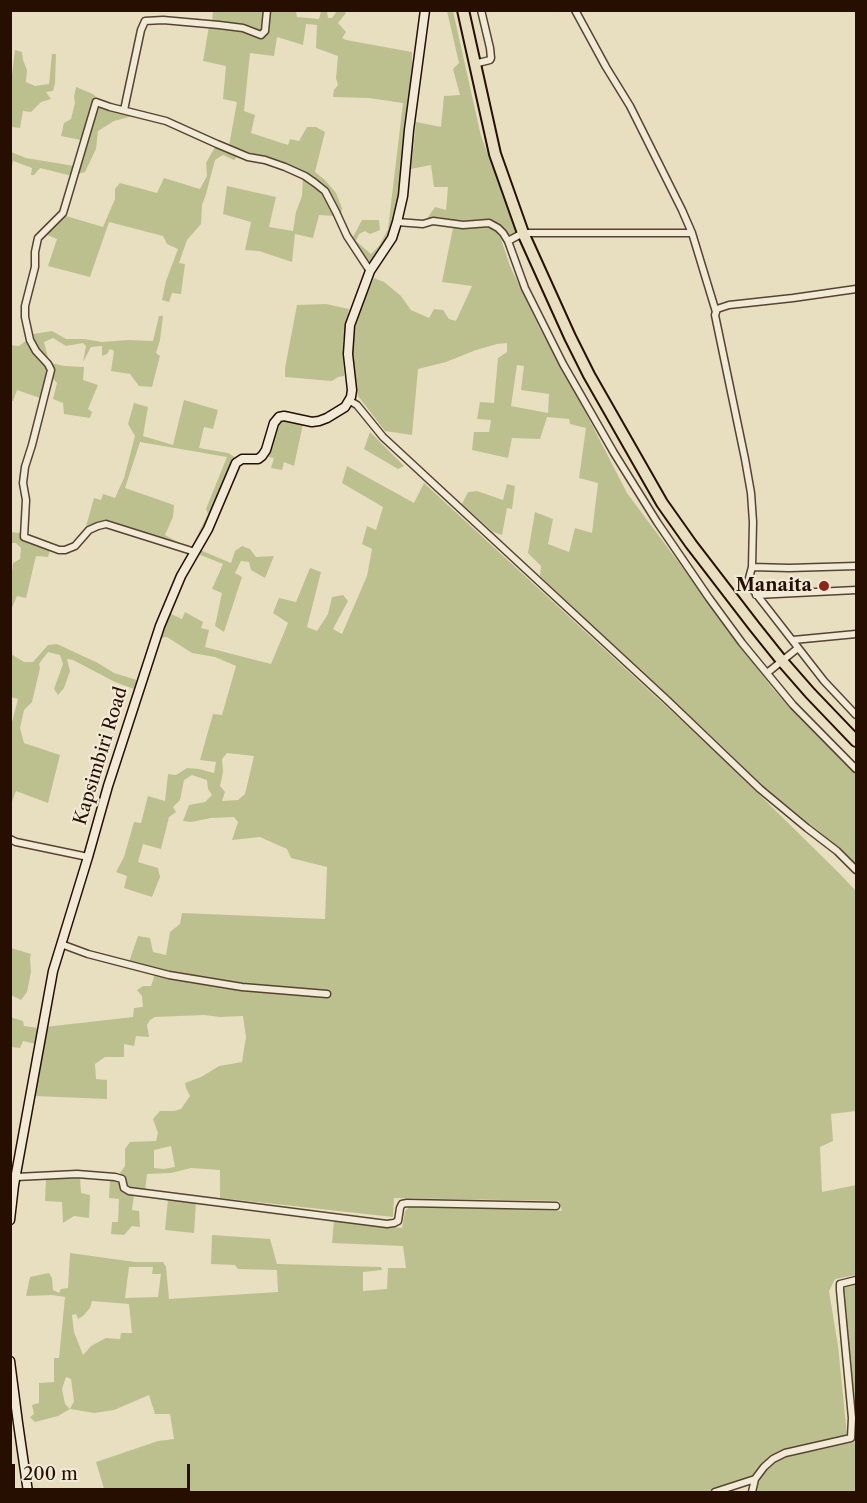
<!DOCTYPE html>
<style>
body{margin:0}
#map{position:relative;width:867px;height:1503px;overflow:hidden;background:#e8dfc1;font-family:"Libre Caslon Text",serif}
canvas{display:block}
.frame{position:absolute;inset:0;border:12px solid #270f00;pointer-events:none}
.scale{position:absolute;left:12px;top:1464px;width:178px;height:27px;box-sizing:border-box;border:3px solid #270f00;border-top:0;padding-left:8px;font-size:18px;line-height:21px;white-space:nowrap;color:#270f00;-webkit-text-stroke:4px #f0ead7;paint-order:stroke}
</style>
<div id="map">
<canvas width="867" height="1503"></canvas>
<div class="frame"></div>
<div class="scale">200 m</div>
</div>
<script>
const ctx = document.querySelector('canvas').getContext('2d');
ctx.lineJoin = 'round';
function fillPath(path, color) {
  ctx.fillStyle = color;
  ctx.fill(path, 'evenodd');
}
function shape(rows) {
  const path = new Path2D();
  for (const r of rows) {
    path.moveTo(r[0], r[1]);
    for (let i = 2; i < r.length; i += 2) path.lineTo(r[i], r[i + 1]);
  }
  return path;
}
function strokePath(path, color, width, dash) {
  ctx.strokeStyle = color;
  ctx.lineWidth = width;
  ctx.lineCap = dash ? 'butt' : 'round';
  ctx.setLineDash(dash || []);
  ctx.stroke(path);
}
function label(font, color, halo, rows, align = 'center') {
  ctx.font = font + ' "Libre Caslon Text",serif';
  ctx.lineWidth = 4.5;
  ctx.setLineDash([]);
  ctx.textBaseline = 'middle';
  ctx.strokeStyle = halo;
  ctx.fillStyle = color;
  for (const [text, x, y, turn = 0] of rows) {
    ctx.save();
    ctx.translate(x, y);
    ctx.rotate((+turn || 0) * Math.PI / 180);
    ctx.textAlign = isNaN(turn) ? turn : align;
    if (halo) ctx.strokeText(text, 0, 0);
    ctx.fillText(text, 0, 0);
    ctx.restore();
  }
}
fillPath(shape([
 [269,10,296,11,297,17,319,19,321,11,327,11,328,18,332,18,337,11,344,11,346,13,338,23,346,32,342,38,346,40,412,52,412,71,395,222,385,246,375,258,369,262,362,256,348,236,342,222,353,237,362,220,379,220,380,230,370,234,365,231,359,234,356,241,371,254,379,246,388,229,403,103,369,98,333,97,334,90,338,85,336,78,338,56,316,48,317,25,306,24,303,45,277,37,274,56,250,53,244,111,255,115,251,133,288,145,290,139,299,141,307,127,316,127,325,132,315,172,325,180,336,193,342,208,341,215,333,197,326,188,310,176,287,164,229,146,237,102,223,99,226,66,203,61,209,26,243,31,260,38,265,36,268,31],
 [213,11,263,11,264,27,262,30,258,31,212,22],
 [447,11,453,11,481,136,517,232,508,236,500,225,488,219,458,221,438,217,426,220,435,207,446,210,448,187,434,187,431,165,411,169,416,122,441,127,444,96,460,95,453,69,459,63],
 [15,50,22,52,23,60,27,70,26,82,35,86,49,84,52,54,56,54,55,83,53,91,46,92,51,99,41,102,31,112,23,111,20,128,12,127,11,135,11,83],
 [76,87,93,94,99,100,95,101,92,105,81,140,61,136,64,123,71,119,75,103,74,97],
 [98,106,133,116,114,121,98,131,96,149,85,172,78,174],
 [215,147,238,156,234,160,223,155,215,160,206,194,202,205,201,224,187,240,179,263,185,264,181,294,172,293,169,302,162,300,166,281,178,249,167,244,163,236,109,222,90,277,48,266,57,239,45,234,66,216,103,227,115,199,115,189,120,183,157,193,164,178,200,189,207,176,206,163],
 [11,152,26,158,74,166,72,176,40,168,34,175,31,175,32,168,13,161,11,173],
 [303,177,322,191,335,216,319,215,313,238,295,234,292,262,259,251,245,250,251,222,223,214,227,186,276,197,269,227,293,231,296,212,302,196],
 [488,225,495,230,501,239,510,266,540,329,575,392,627,493,773,689,856,775,856,866,842,850,764,787,722,746,540,576,541,566,528,553,535,512,553,519,548,544,569,552,575,528,592,533,598,483,579,478,586,428,570,424,569,419,547,417,540,439,512,438,508,458,472,450,474,432,489,432,491,420,477,419,480,402,494,403,498,358,507,352,507,343,497,344,476,350,446,362,418,369,412,435,385,431,358,396,354,378,352,362,355,328,359,310,374,278,384,282,401,296,411,310,429,318,434,309,443,310,449,319,456,321,472,286,442,282,453,228],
 [517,365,524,366,521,390,549,394,548,413,511,406],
 [326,304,349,309,343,342,344,376,338,377,332,381,285,377,285,368,297,305],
 [159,316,163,316,160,340,156,353,160,356,152,387,139,386,130,374,111,371,114,351,110,349,107,354,102,356,102,346,91,347,83,362,86,346,83,343,66,346,53,338,44,342,48,358,34,343,33,334,52,331,66,339,84,339,102,342,128,340,153,341],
 [27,340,30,347,44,362,48,369,40,398,17,390,13,401,11,401,10,345,19,346],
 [52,363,64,366,84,367,83,380,98,385,88,409,92,412,90,418,64,414,63,403,53,399,57,383,53,379,54,369],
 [184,400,218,410,213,429,204,427,199,448,228,453,236,458,193,549,191,548,208,514,206,509,227,457,140,442,125,488,174,505,173,517,165,535,187,547,107,522,97,523,85,530,94,498,101,500,103,494,115,498,124,478,135,436,128,424,134,403,148,407,143,436,173,445],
 [282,420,303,424,294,466,284,462,282,470,271,468,274,458,268,457,278,422],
 [370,432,404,466,398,469,364,449],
 [347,466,414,503,424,483,718,754,838,872,856,891,856,1111,831,1114,833,1141,820,1147,822,1192,856,1185,856,1275,835,1279,829,1291,838,1346,847,1435,787,1449,764,1462,752,1476,706,1492,105,1492,96,1462,158,1441,174,1439,170,1414,155,1414,149,1395,114,1410,94,1413,70,1409,58,1416,35,1422,30,1417,34,1414,32,1405,39,1403,39,1383,54,1382,54,1358,59,1358,65,1297,52,1295,26,1296,30,1277,49,1273,52,1278,53,1290,59,1293,61,1289,68,1288,70,1253,135,1262,163,1262,166,1267,169,1299,278,1292,277,1270,238,1269,235,1265,211,1264,212,1235,270,1239,277,1264,381,1267,382,1270,363,1272,363,1291,387,1289,388,1268,406,1268,403,1246,332,1243,334,1220,402,1228,405,1211,410,1206,562,1211,559,1201,394,1198,393,1217,220,1198,220,1170,191,1168,171,1173,147,1174,145,1191,130,1189,126,1187,124,1178,120,1173,125,1166,125,1149,130,1142,156,1141,158,1133,153,1119,160,1111,174,1111,181,1109,190,1096,186,1088,185,1083,201,1077,219,1066,242,1062,246,1037,243,1016,220,1017,204,1015,155,1017,150,1020,147,1025,149,1037,136,1036,134,1046,124,1044,124,1057,105,1057,95,1064,96,1079,107,1080,107,1099,34,1096,45,1027,133,1017,134,1008,143,1007,142,996,137,990,143,986,151,986,155,974,208,985,329,996,329,991,216,981,155,970,129,962,138,936,150,938,153,952,166,955,170,932,180,924,182,913,325,919,327,867,291,858,287,849,260,837,232,840,238,822,234,817,211,818,191,822,183,821,189,805,205,802,212,795,208,789,207,780,192,775,184,780,180,800,173,807,176,812,169,817,161,849,143,844,138,862,158,868,160,877,152,897,124,888,127,876,116,872,124,857,134,822,141,823,148,796,165,801,168,774,176,775,187,768,199,769,214,773,216,762,200,760,213,714,222,715,236,666,215,657,192,653,167,637,160,638,163,625,169,613,182,619,185,612,203,622,201,628,209,630,205,647,271,664,288,623,273,613,279,598,296,602,310,568,321,572,307,627,317,631,328,614,332,597,343,595,348,601,333,629,342,634,367,576,372,549,362,544,367,526,376,530,383,507,342,483],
 [227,753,254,756,245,794,238,800,222,801,225,792,220,786,223,772,222,759],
 [171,1146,175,1167,164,1169,154,1168,154,1150],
 [129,1267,153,1267,152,1274,161,1274,158,1297,125,1298],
 [92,1301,129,1304,132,1333,121,1333,120,1339,106,1338,91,1346,83,1355,74,1332,72,1315,76,1314,78,1319,83,1316,90,1308],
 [66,1377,71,1379,74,1401,70,1409,65,1404,62,1389],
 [507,484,515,486,512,509,507,508,502,535,493,532,462,504,468,492,477,491,503,500],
 [11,532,20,533,21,540,50,550,48,557,36,556,26,598,17,596,11,610,11,572,12,572,13,563,20,559,21,548,16,543,11,543],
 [242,546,250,549,256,557,274,556,265,578,251,570,249,562,241,561,235,573,242,577,224,632,215,626,222,593,212,589,223,564,198,554,200,550,231,563,235,551],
 [57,644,98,663,114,673,137,680,134,689,115,682,73,660,67,659,70,671,64,688,58,695,54,689,63,664,60,655,48,652,39,664,40,668,32,702,24,710,20,728,24,743,60,755,48,803,16,791,11,804,11,726,18,699,11,697,11,654,24,662,33,662,48,645],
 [11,948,31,954,30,958,31,972,27,992,21,1000,11,995],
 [10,1017,23,1021,24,1026,39,1028,36,1044,23,1041,20,1048,11,1047],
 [80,1177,81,1193,90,1195,89,1218,74,1216,63,1223,62,1202,45,1201,46,1178],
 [110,1179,118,1180,121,1182,122,1189,124,1193,134,1195,132,1210,139,1211,140,1227,132,1226,124,1235,111,1234,112,1222,118,1222,119,1199,109,1198],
 [168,1199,196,1202,194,1233,165,1230],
 [856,1283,856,1433,842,1286],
 [856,1442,856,1492,755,1492,756,1487,765,1469,773,1462,784,1457]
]), '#bcc08e');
const street = shape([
 [575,10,606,67,630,106,682,210,692,233,716,312],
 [474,64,490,60,491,58,490,48,481,10],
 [124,110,141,30,145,21,163,20,219,25,243,28,261,35,265,31,267,10],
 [397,222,423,224,433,221,463,225,489,223,498,228,503,233,508,241,525,288,563,364,614,453,657,522,709,598,742,643,793,705,856,769],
 [508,241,523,233,692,233],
 [856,289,793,298,729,305,717,309,715,315,745,459,751,493,753,522,752,567,748,582,750,586,824,681,856,715],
 [350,401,357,405,383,437,667,700,760,789,807,828,837,851,856,870],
 [195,552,106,524,98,526,89,530,75,546,65,550,59,550,24,537,26,500,23,483,25,467,32,445,51,370,48,364,36,351,30,340,25,317,25,306,35,267,35,252,38,238,63,213,96,102,110,107,166,121,217,144,248,157,265,160,285,167,305,176,315,183,325,191,336,212,347,236,370,271],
 [752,567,789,568,856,566],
 [756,595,856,590],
 [793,640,856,634],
 [767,673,798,648],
 [10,839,16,842,88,857],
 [61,944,88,954,169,975,242,987,327,994],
 [16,1177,77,1174,115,1177,122,1179,124,1188,129,1191,387,1224,394,1223,398,1221,400,1208,402,1204,407,1203,556,1206],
 [715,1492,755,1479],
 [752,1492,755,1479,764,1467,773,1459,785,1453,851,1438,852,1418,840,1290,840,1284,856,1280]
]);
const secondary = shape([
 [10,1220,14,1185,53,971,88,857,108,786,160,626,181,576,208,529,236,463,242,459,258,459,262,456,266,450,274,423,279,417,284,416,312,422,319,421,327,418,345,407,351,397,352,390,348,354,350,325,370,271,392,238,397,222,403,196,409,130,425,10],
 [10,1361,18,1423,28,1492]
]);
const highway = shape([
 [463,10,495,154,523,233,570,337,589,375,662,503,691,544,754,626,782,661,810,693,856,741]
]);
strokePath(street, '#574330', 9);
strokePath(secondary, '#270f00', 11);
strokePath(highway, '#270f00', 14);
strokePath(street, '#f0ead7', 6);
strokePath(secondary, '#f0ead7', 8);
strokePath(highway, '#e8dfc1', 10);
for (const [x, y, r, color] of [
 [824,586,6,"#8f2418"]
]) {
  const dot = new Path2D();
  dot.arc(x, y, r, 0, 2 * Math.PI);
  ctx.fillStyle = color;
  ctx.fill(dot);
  strokePath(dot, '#f0ead7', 2);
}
label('bold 18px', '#270f00', '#f0ead7', [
 ["Manaita",812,586]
], 'right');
label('18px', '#270f00', '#f0ead7', [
 ["Kapsimbiri Road",101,756,-73]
]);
</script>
